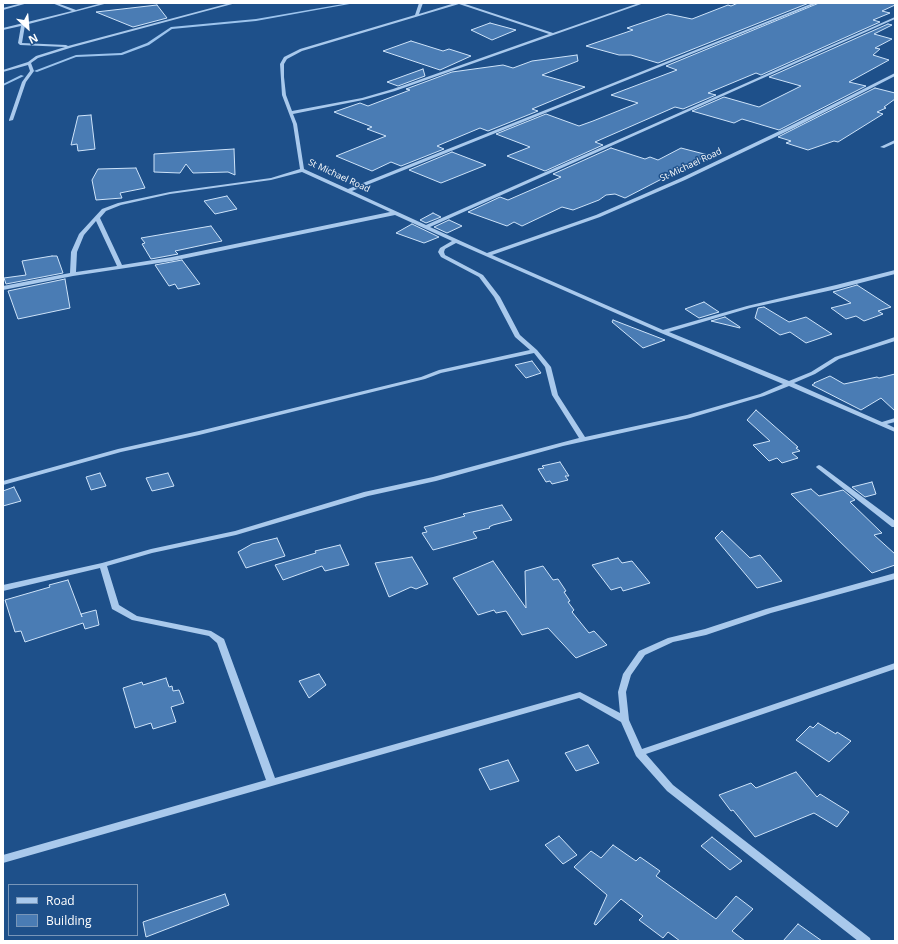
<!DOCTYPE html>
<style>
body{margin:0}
#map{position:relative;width:898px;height:944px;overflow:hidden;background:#1e508a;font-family:"Open Sans",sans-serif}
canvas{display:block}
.frame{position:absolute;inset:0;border:4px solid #fff;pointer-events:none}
.legend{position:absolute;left:8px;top:884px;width:130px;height:52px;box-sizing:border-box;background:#1e508a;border:1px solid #7896b9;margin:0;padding:5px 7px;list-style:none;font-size:12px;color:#fff}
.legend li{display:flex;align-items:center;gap:8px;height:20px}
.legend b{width:20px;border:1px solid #7896b9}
.north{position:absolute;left:8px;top:8px;width:40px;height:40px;-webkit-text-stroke:3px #1e508a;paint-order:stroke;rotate:154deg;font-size:11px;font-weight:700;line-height:16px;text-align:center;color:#fff}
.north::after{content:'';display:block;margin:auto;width:14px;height:18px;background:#fff;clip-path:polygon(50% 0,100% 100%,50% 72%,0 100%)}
</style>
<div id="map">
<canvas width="898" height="944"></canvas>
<div class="frame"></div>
<ul class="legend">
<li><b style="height:5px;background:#a9c9ec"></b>Road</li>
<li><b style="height:11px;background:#4a7cb4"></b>Building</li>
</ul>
<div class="north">N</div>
</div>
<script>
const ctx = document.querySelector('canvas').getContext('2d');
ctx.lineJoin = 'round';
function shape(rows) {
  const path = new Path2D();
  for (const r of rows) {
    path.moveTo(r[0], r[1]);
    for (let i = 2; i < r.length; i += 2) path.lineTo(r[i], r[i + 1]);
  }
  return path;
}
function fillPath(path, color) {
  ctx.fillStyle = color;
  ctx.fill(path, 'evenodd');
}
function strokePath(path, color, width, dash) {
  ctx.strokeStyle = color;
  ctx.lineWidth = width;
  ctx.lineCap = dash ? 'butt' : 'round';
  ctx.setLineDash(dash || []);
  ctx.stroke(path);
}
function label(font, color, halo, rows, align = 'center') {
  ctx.font = font + ' "Open Sans",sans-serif';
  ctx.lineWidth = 3;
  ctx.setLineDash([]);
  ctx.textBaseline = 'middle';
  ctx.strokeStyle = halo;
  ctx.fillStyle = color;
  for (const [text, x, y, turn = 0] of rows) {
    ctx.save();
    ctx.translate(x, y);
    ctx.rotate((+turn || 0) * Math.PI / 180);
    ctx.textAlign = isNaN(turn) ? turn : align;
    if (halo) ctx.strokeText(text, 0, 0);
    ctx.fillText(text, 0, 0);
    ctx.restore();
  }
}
fillPath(shape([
 [349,3,355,3,256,21,172,29,149,45,122,55,76,57,37,72,34,71,76,55,121,53,147,43,171,27,256,19,349,3],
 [21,75,24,76,3,86,3,84,21,75]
]), '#9dc4ed');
const building = shape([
 [738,3,809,3,658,63,631,55,619,55,586,46,633,30,627,28,668,14,692,19,728,5,731,6,738,3],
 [819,3,895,3,895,5,882,11,890,13,873,20,880,22,761,75,756,73,708,93,716,95,683,109,675,107,595,142,603,145,545,171,507,156,530,147,496,134,546,114,579,126,593,121,638,103,611,95,677,70,666,66,819,3],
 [157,5,167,18,133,27,96,12,157,5],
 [490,23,516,30,492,40,471,30,490,23],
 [888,24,892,25,874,34,892,39,875,48,880,49,873,55,889,60,849,82,866,86,779,130,742,119,734,123,692,111,724,97,759,107,801,86,769,77,888,24],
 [411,41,443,51,449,49,471,56,440,70,383,51,411,41],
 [577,55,578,61,542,75,585,87,532,109,538,111,488,131,480,128,437,146,444,149,401,166,391,162,372,171,336,156,386,136,367,129,372,127,334,112,360,103,368,106,410,90,406,89,452,72,503,65,513,68,532,61,577,55],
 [423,69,425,76,398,86,387,82,423,69],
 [875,88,895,93,895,99,884,107,886,108,877,112,883,114,838,142,834,141,808,150,786,143,791,141,778,137,875,88],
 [91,115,95,149,78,151,77,144,71,145,78,116,91,115],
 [611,148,645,159,650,157,658,160,681,148,708,155,625,198,615,194,606,195,599,200,573,210,562,207,522,226,514,222,507,226,468,212,500,197,508,200,561,177,553,174,611,148],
 [234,149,235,175,228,172,193,173,186,164,180,173,154,172,154,154,234,149],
 [452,152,486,165,441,183,409,170,452,152],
 [136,168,145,188,120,193,122,198,96,200,92,180,98,169,136,168],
 [227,196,237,209,215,214,204,201,227,196],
 [433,213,441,217,426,223,420,220,433,213],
 [449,220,462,226,447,233,434,227,449,220],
 [412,224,439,237,424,243,396,233,412,224],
 [211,226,222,241,175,251,178,254,151,259,142,244,145,243,141,238,211,226],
 [52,256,57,256,63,273,6,284,4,278,26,275,22,261,52,256],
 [182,260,200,284,178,289,175,284,169,286,155,265,182,260],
 [65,279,70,308,18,319,8,291,65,279],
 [857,285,891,307,878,311,883,314,864,321,856,316,846,319,831,308,851,303,833,292,857,285],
 [704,302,719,312,699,318,685,309,704,302],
 [764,307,789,322,806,317,832,334,806,343,790,332,780,335,755,318,758,308,764,307],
 [725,317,740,327,740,328,711,321,725,317],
 [613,320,665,340,643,348,612,322,613,320],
 [532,361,541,373,526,378,515,365,532,361],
 [895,374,895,411,881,398,861,410,812,385,815,383,814,383,830,376,844,384,877,377,879,378,895,374],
 [756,410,798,447,796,448,800,451,792,453,798,458,782,463,777,458,769,461,753,445,770,441,747,420,756,410],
 [560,462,569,476,565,476,568,480,552,484,550,481,546,482,538,469,544,468,542,466,560,462],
 [100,473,106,486,91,490,86,477,100,473],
 [168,473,174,486,152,491,146,478,168,473],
 [872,482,876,494,865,497,852,487,872,482],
 [14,487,21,501,3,506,3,491,14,487],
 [811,489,819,496,843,490,855,500,850,502,882,533,874,535,895,554,895,565,872,573,791,494,811,489],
 [502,505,512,520,493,525,489,527,490,528,473,532,477,538,433,550,422,533,427,532,424,527,465,516,463,514,502,505],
 [722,531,750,558,760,555,782,581,757,588,715,538,722,531],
 [277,538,285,556,246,568,238,552,252,544,277,538],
 [340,545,349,565,325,571,322,566,283,580,275,565,316,553,315,551,340,545],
 [412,557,428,584,416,589,411,587,389,597,375,563,412,557],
 [618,558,622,563,632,561,650,583,623,591,621,587,611,590,592,565,618,558],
 [493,561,526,608,525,571,543,566,553,580,558,579,566,591,564,592,570,601,568,602,574,610,572,612,589,633,594,631,607,645,576,658,548,628,522,635,506,611,496,613,494,610,478,615,453,578,493,561],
 [68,580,82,617,81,614,96,610,99,625,85,629,83,623,25,642,21,631,15,632,5,600,50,587,49,585,68,580],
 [319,674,326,685,309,698,299,681,319,674],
 [166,678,169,687,172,686,173,691,179,690,184,703,171,707,176,722,153,729,151,723,135,728,123,688,142,682,143,685,166,678],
 [818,723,836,734,837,732,851,741,829,762,796,740,810,726,813,728,818,723],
 [588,745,599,763,576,771,565,753,588,745],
 [508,760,519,781,490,790,479,769,508,760],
 [796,772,817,797,820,794,849,812,837,827,814,813,755,837,733,810,731,811,719,795,751,783,756,788,796,772],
 [559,836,577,855,563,864,545,845,559,836],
 [712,837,742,861,730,870,701,846,712,837],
 [613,845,636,861,640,857,660,871,656,876,716,919,736,896,753,909,732,931,745,941,680,941,668,932,663,938,639,920,643,916,621,899,596,925,594,924,607,895,574,867,591,851,601,858,613,845],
 [225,894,229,905,146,937,143,922,225,894],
 [798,924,822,941,783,941,798,924]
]);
fillPath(building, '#4a7cb4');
strokePath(building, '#cee3f9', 1);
fillPath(shape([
 [22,3,28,3,3,10,3,8,22,3],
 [52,3,57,3,76,10,102,3,108,3,25,25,22,43,66,45,68,46,230,3,236,3,73,47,38,58,31,63,34,71,26,82,13,120,9,121,9,120,22,82,30,71,28,65,3,72,3,70,28,62,36,56,65,47,20,45,18,43,21,26,3,30,3,28,72,11,52,3],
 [419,3,423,3,419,14,455,3,462,3,553,33,639,3,644,3,395,91,363,100,293,114,297,124,304,169,348,189,813,3,818,3,352,191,426,225,895,17,895,19,430,227,487,253,596,215,681,178,790,126,895,73,895,76,794,128,685,180,600,217,492,255,663,330,747,306,836,285,895,270,895,274,837,289,750,308,669,332,789,381,811,372,835,357,895,337,895,341,839,359,815,374,794,383,882,422,895,418,895,422,887,424,895,428,895,432,789,386,764,396,690,418,563,446,436,481,368,496,236,535,152,553,107,566,119,605,137,616,211,631,224,639,275,778,580,692,620,713,618,692,623,674,639,651,668,638,705,629,766,609,895,573,895,579,771,613,706,635,673,642,645,655,631,675,626,692,629,720,642,749,895,663,895,669,646,754,673,785,870,938,871,941,858,941,667,791,636,756,621,722,579,698,3,863,3,855,266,780,217,643,209,636,132,620,112,609,100,568,3,591,3,585,102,563,151,549,235,531,364,492,433,477,560,443,579,438,552,395,545,367,534,353,441,373,425,379,199,435,121,452,3,485,3,481,118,449,199,431,421,377,439,370,530,350,515,337,494,297,479,277,441,257,438,252,440,248,452,241,395,215,172,261,73,276,3,290,3,286,70,273,71,252,79,234,102,209,118,203,170,192,271,178,300,169,293,124,282,95,280,64,284,57,300,49,415,15,419,3],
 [459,4,549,34,393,89,362,98,292,111,286,95,284,77,284,64,287,59,302,51,459,4],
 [302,172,390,212,172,257,122,265,100,218,106,211,121,205,170,194,271,180,302,172],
 [96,221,117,266,76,272,77,252,84,235,96,221],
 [456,243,661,333,783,384,760,394,687,415,585,437,558,395,551,367,537,350,520,335,500,297,483,275,445,255,444,252,445,249,456,243],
 [895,140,895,143,884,148,880,147,895,140],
 [819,465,821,466,895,521,895,527,892,527,817,468,816,467,817,466,819,465]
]), '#a9c9ec');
label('9px', '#fff', '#1e508a', [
 ["St Michael Road",691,165,-25],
 ["St Michael Road",339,176,25]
]);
</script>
